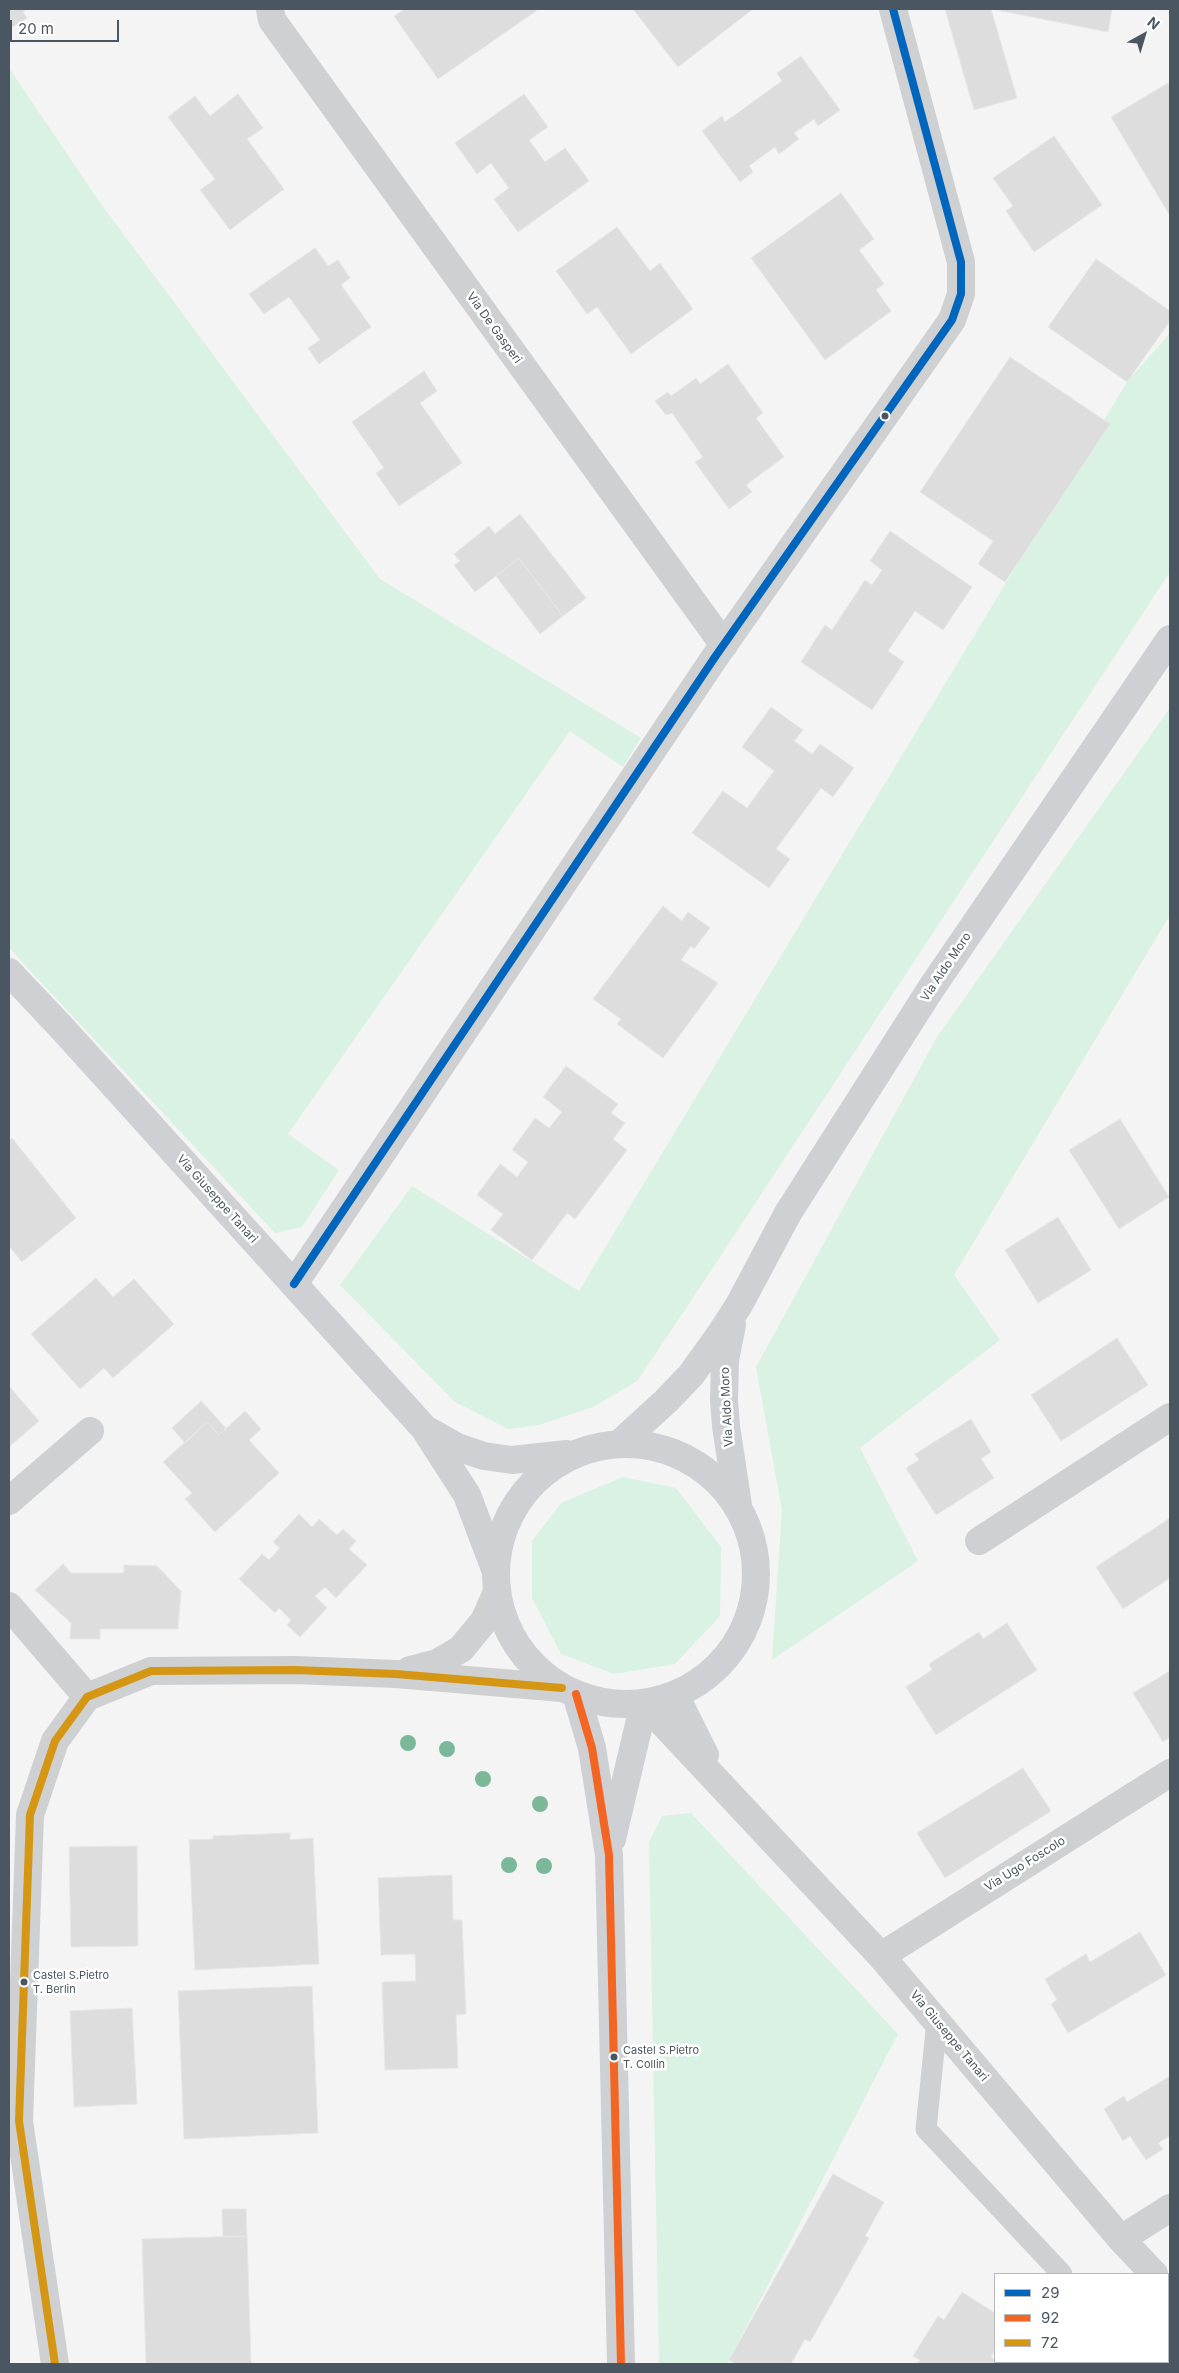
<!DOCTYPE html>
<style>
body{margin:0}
#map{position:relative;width:1179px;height:2373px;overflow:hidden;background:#f4f4f4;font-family:Inter,sans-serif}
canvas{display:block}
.frame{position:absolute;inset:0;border:10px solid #4a5661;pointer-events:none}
.legend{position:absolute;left:994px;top:2273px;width:175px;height:90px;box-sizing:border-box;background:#fff;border:1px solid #b7bbc0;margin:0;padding:6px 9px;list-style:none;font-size:15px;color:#4a5661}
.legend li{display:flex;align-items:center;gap:10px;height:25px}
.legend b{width:25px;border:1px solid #b7bbc0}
.north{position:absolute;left:1119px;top:10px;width:50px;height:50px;-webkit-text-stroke:4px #fff;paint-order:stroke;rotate:39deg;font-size:14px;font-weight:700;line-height:20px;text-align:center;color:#4a5661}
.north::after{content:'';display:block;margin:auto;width:18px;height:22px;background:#4a5661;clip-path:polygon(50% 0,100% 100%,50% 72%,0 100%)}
.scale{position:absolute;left:10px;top:20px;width:109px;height:22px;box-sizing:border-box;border:2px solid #4a5661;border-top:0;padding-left:6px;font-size:15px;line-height:18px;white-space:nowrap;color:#4a5661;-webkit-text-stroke:4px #fff;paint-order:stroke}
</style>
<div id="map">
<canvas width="1179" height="2373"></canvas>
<div class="frame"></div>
<ul class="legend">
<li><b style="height:6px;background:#0065bd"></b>29</li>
<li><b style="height:6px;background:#f26522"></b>92</li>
<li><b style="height:6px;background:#d49613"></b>72</li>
</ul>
<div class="north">N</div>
<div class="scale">20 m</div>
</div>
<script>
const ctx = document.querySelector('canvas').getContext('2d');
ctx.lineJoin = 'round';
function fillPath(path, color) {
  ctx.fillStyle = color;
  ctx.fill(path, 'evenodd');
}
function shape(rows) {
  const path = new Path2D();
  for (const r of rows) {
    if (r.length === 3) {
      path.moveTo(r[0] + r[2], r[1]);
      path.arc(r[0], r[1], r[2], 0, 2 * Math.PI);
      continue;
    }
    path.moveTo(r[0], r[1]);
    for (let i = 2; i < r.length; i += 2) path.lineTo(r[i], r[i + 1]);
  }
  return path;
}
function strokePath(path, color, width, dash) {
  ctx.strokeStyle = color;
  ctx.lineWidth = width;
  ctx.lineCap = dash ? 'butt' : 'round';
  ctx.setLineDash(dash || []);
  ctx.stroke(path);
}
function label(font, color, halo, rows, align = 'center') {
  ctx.font = font + ' Inter,sans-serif';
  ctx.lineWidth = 5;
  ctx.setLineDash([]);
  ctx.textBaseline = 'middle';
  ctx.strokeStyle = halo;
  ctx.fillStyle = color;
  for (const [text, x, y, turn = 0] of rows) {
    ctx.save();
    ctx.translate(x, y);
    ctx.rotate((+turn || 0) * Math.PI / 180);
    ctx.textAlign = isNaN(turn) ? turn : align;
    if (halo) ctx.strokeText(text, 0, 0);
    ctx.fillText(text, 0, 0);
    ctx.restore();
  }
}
fillPath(shape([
 [9,68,101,204,380,579,641,738,623,767,570,731,288,1134,339,1170,302,1227,275,1233,9,948],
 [1170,333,1170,572,689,1304,637,1381,593,1407,539,1425,508,1429,455,1402,340,1285,412,1186,579,1291,1127,382],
 [1170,708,1170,915,954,1275,1000,1340,860,1448,918,1561,772,1660,782,1510,756,1367,937,1037],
 [623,1477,676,1488,721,1547,720,1616,675,1664,614,1674,561,1654,532,1598,532,1541,561,1503],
 [691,1813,898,2034,727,2364,659,2364,649,1842,662,1816]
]), '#d9f2e3');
const building = shape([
 [9,9,28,9,23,12,27,18,11,28,9,25,9,9],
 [405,9,539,9,438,79,394,16,405,9],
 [633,9,753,9,678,67,633,9],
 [945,9,1112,9,1108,32,991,9,1017,98,974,110,945,9],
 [801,56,840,110,818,126,814,119,794,133,799,139,779,154,775,147,749,166,753,172,740,182,702,131,722,116,725,122,782,81,777,73,801,56],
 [1168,83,1170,87,1170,216,1111,117,1168,83],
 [238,94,263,128,247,139,284,189,230,230,200,190,215,179,168,117,195,96,210,116,238,94],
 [524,94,548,127,529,140,545,162,565,148,589,181,518,232,494,199,509,188,491,163,477,174,455,143,524,94],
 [1054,136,1102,205,1034,252,1006,211,1013,206,993,178,1054,136],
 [841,193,874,239,859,250,884,284,876,290,891,311,825,360,751,258,841,193],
 [617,227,650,271,660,263,693,309,631,354,597,307,587,314,556,271,617,227],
 [315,248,328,266,338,260,350,278,341,285,371,327,319,364,308,348,320,340,289,297,264,314,249,294,315,248],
 [1096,259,1170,311,1170,321,1127,382,1048,327,1096,259],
 [1010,357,1110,424,1005,582,978,564,993,541,920,492,1010,357],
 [728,364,763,413,756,418,784,457,746,485,752,492,729,509,695,462,703,457,672,413,666,415,655,401,668,392,671,396,696,378,700,384,728,364],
 [424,371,437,391,420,403,462,463,399,506,376,473,384,468,352,422,424,371],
 [520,514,586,598,563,616,519,558,475,592,454,565,460,561,454,554,489,526,495,534,520,514],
 [890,531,972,587,943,630,915,611,888,651,904,662,872,710,801,662,825,625,832,630,865,580,872,585,882,570,870,561,890,531],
 [519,558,563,616,540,634,496,576,519,558],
 [771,707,803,730,794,741,812,754,820,744,854,768,833,797,821,788,776,849,790,859,769,888,692,833,723,791,747,808,774,771,742,747,771,707],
 [663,906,682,921,688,912,710,928,694,949,691,946,681,960,718,983,663,1058,617,1024,621,1019,593,999,663,906],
 [566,1066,618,1104,611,1113,625,1123,613,1139,627,1150,575,1219,567,1213,532,1260,491,1230,503,1214,477,1195,500,1164,517,1177,528,1162,512,1150,535,1118,549,1128,562,1112,543,1097,566,1066],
 [1120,1119,1169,1197,1119,1229,1069,1150,1120,1119],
 [12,1138,76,1218,22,1262,9,1246,9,1141,12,1138],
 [1058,1217,1091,1270,1038,1303,1005,1250,1058,1217],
 [96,1278,113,1297,134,1279,174,1324,113,1378,104,1368,80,1389,31,1334,96,1278],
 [1117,1338,1148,1385,1061,1441,1031,1395,1117,1338],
 [9,1386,39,1421,9,1447,9,1386],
 [201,1401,226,1428,219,1435,207,1422,185,1443,172,1428,201,1401],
 [245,1411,261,1429,249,1440,279,1473,215,1532,185,1499,192,1493,163,1462,207,1422,219,1435,245,1411],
 [971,1419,991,1452,981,1459,994,1478,936,1515,906,1468,919,1460,915,1454,971,1419],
 [299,1514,312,1527,319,1519,337,1535,343,1529,356,1541,349,1549,367,1565,336,1598,325,1587,315,1596,327,1608,300,1637,287,1625,291,1620,279,1608,275,1613,239,1579,262,1554,269,1560,280,1548,273,1542,299,1514],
 [1170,1518,1170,1578,1123,1609,1096,1567,1170,1518],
 [63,1564,71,1573,124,1573,124,1565,157,1566,181,1591,178,1629,100,1629,100,1639,70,1639,71,1623,35,1590,63,1564],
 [1007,1623,1037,1670,936,1735,906,1687,932,1670,929,1664,979,1632,983,1639,1007,1623],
 [1170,1671,1170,1737,1163,1742,1133,1693,1170,1671],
 [1023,1768,1051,1811,945,1878,917,1833,1023,1768],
 [290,1833,290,1840,313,1838,319,1964,195,1970,189,1840,213,1839,213,1836,290,1833],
 [137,1846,138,1946,71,1947,69,1847,137,1846],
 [452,1875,453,1920,462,1920,466,2014,456,2015,458,2068,385,2070,382,1982,416,1981,415,1954,381,1955,378,1878,452,1875],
 [1140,1932,1166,1975,1068,2033,1051,2004,1057,2000,1045,1979,1086,1954,1090,1962,1140,1932],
 [312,1986,318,2133,184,2139,178,1991,312,1986],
 [132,2008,137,2104,74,2107,70,2011,132,2008],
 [1170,2076,1170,2136,1158,2143,1163,2149,1146,2160,1130,2136,1123,2141,1104,2109,1124,2096,1127,2102,1170,2076],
 [833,2174,884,2202,865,2236,869,2238,810,2342,805,2339,791,2364,736,2364,729,2360,833,2174],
 [222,2209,246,2209,247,2236,223,2237,222,2209],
 [247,2236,251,2364,146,2364,142,2239,247,2236],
 [962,2292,995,2313,995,2349,991,2357,998,2362,997,2364,917,2364,920,2360,913,2356,938,2316,944,2320,962,2292]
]);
fillPath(building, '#ddddde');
strokePath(building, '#e5e6e7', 1);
strokePath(shape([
 [937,2021,926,2129,1062,2274],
 [1145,2362,1147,2364]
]), '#ced0d2', 21);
strokePath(shape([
 [270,9,272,20,724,645],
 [294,1284,715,657,952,320,961,294,961,262,893,9],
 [9,1501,90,1431],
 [979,1541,1170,1417],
 [9,1606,87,1697],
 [410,1670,437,1663,461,1649,484,1621,497,1592],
 [675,1695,705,1755],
 [644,1703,881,1956,1121,2239,1154,2274],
 [881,1956,1170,1773],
 [1121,2239,1170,2208],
 [1168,2289,1170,2292],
 [55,2364,19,2121,30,1815,55,1741,87,1697,151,1671,295,1670,396,1674,562,1688]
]), '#ced0d2', 28);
strokePath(shape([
 [9,972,61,1027,424,1428,467,1495,495,1569],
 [732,1325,725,1360,724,1400,726,1426,738,1505],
 [427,1430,457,1447,484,1456,512,1460,567,1454],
 [619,1444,666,1401,691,1375,719,1336,739,1305,788,1213,932,987,1170,639],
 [626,1574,130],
 [576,1694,592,1748,609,1855,621,2364],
 [612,1839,644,1703]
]), '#ced0d4', 28);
strokePath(shape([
 [294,1284,715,657,952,320,961,294,961,262,893,9]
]), '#0065bd', 8);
strokePath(shape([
 [576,1694,592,1748,609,1855,621,2364]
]), '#f26522', 8);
strokePath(shape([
 [55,2364,19,2121,30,1815,55,1741,87,1697,151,1671,295,1670,396,1674,562,1688]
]), '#d49613', 8);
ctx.fillStyle = '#7ab899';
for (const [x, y] of [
 [408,1743],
 [447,1749],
 [483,1779],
 [540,1804],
 [509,1865],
 [544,1866]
]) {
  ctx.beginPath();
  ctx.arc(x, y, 8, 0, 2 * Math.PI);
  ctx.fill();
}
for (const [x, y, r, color] of [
 [885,416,4.5,"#4a5661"],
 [24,1982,4.5,"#4a5661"],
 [614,2057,4.5,"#4a5661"]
]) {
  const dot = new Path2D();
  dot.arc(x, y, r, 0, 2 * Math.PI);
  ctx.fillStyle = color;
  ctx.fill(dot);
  strokePath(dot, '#fff', 2);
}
label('11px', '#4a5661', '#fff', [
 ["Castel S.Pietro",33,1976],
 ["T. Berlin",33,1990],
 ["Castel S.Pietro",623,2051],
 ["T. Collin",623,2065]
], 'left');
label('12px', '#4a5661', '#fff', [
 ["Via De Gasperi",494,328,54],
 ["Via Aldo Moro",946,967,-56],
 ["Via Giuseppe Tanari",217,1199,48],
 ["Via Aldo Moro",727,1407,-93],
 ["Via Ugo Foscolo",1025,1864,-32],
 ["Via Giuseppe Tanari",949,2036,50]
]);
</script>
